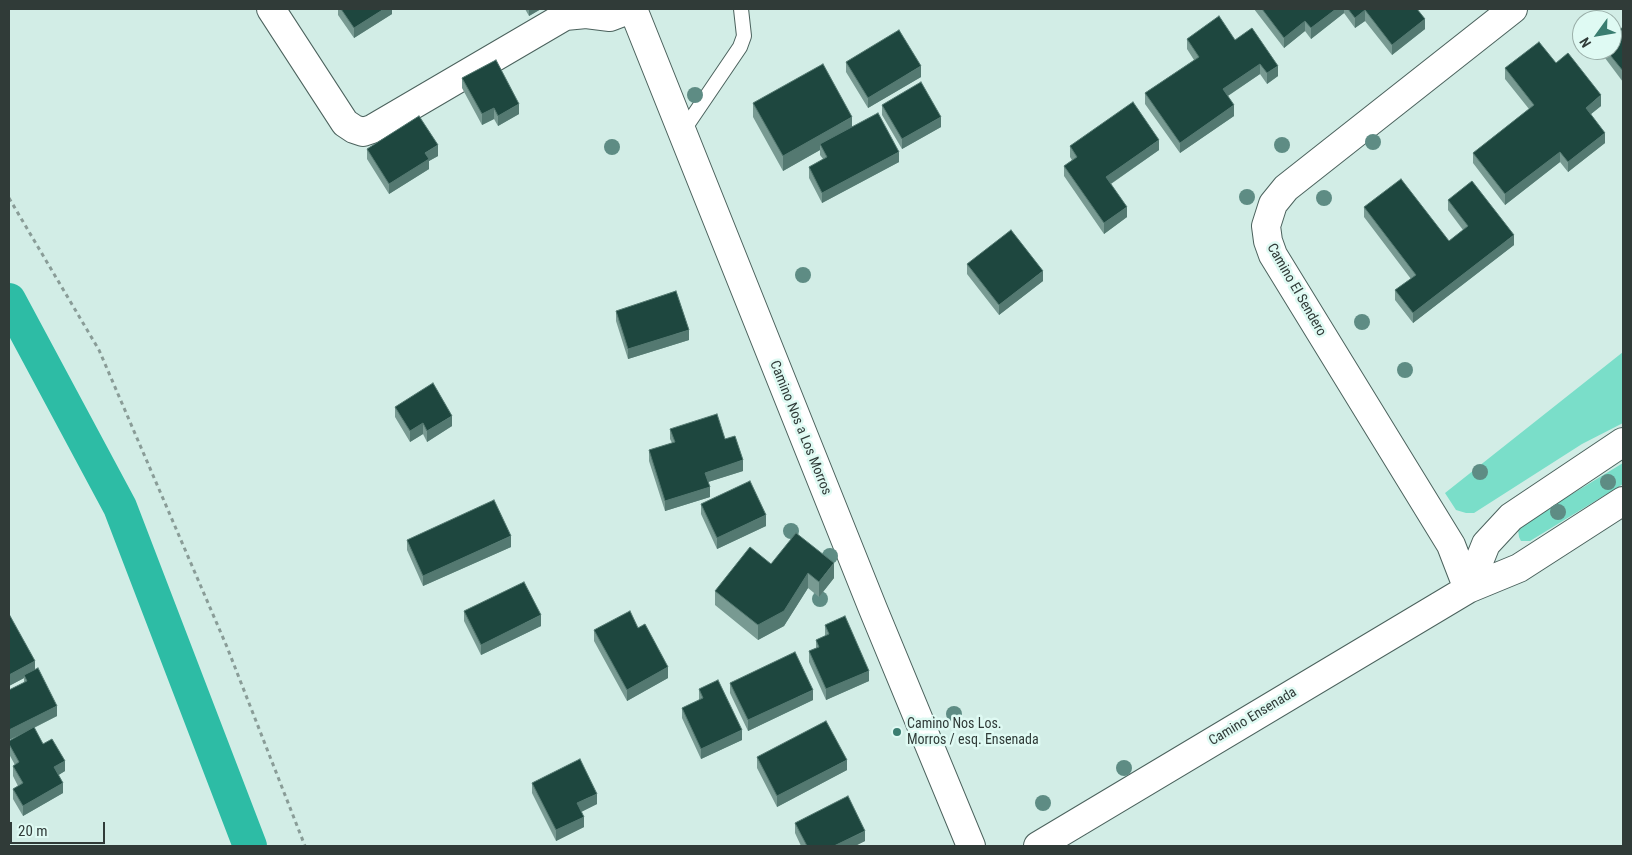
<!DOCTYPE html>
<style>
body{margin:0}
#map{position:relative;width:1632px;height:855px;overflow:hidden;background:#d2ede6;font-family:"Roboto Condensed",sans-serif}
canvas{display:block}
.frame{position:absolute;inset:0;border:10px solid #303b38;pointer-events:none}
.north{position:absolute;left:1572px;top:10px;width:50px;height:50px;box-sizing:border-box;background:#dffaf3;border:1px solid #99aea8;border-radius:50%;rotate:238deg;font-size:14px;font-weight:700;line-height:20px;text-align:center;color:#303b38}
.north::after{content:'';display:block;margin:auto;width:18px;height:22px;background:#3a7d70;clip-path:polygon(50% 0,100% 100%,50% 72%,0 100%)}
.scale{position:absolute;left:10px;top:822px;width:95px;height:22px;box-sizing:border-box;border:2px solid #303b38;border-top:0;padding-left:6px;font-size:15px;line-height:18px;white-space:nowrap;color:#303b38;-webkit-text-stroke:4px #dffaf3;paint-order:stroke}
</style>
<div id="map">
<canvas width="1632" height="855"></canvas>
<div class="frame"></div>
<div class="north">N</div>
<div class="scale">20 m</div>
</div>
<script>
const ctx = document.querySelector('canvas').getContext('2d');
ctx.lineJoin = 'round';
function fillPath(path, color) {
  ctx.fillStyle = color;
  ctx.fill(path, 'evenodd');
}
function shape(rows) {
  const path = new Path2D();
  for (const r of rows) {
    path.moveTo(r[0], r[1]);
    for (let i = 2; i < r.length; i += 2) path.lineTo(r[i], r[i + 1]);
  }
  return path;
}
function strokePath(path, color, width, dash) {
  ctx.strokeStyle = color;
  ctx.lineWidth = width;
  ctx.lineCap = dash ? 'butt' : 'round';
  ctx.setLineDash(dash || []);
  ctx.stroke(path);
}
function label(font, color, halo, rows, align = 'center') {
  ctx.font = font + ' "Roboto Condensed",sans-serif';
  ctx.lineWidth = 5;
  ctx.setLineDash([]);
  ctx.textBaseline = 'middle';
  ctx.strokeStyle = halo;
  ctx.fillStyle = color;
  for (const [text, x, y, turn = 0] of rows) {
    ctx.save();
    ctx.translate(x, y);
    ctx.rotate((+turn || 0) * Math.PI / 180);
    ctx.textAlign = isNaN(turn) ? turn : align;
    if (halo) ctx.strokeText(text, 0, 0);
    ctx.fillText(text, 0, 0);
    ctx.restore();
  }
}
fillPath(shape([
 [1623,352,1623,423,1582,444,1474,513,1466,513,1456,510,1445,493],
 [1623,463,1623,484,1530,541,1521,541,1519,537,1518,529,1521,525]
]), '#7adec9');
strokePath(shape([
 [9,300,120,507,250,846]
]), '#2dbca5', 34);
const service = shape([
 [683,131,740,47,744,36,741,9]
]);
const minor = shape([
 [271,9,345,123,354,129,363,132,372,129,565,16,586,14,610,17,631,9],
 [1468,589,1451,545,1273,255,1268,241,1266,226,1273,204,1286,188,1513,9],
 [1468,589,1486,544,1511,517,1623,442],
 [1038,846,1468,589,1519,568,1623,501]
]);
const secondary = shape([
 [633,9,873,609,971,846]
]);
strokePath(service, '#4b625d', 16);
strokePath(minor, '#4b625d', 30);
strokePath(secondary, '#4b625d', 30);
strokePath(shape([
 [9,198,99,350,227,647,305,846]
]), '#899c97', 3, [4, 4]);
strokePath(service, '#fff', 14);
strokePath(minor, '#fff', 28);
strokePath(secondary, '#fff', 28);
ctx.fillStyle = '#5e8c84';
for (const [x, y] of [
 [695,95],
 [1373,142],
 [1282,145],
 [612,147],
 [1247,197],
 [1324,198],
 [803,275],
 [1362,322],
 [1405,370],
 [1480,472],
 [1608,482],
 [1558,512],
 [791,531],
 [830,556],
 [820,599],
 [954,714],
 [1124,768],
 [1043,803]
]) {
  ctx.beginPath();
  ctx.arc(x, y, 8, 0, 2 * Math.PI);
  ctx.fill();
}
fillPath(shape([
 [338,9,392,9,392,14,354,38,338,15],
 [525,9,541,9,529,16],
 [1254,9,1417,9,1425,29,1392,55,1365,21,1355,28,1344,13,1311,39,1305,31,1284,48],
 [1623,27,1623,82,1602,54,1602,50,1612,50],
 [1187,39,1235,40,1278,76,1267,84,1260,74,1228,96,1234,116,1180,153,1145,104,1145,93,1194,60,1187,49],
 [846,62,921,77,868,108,846,72],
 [1556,63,1601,106,1591,114,1605,143,1568,172,1560,162,1505,205,1473,163,1473,153,1529,109,1505,79,1505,68],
 [462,78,519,114,498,126,494,119,482,125,462,88],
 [753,103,852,127,899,162,822,203,809,178,809,167,823,159,820,155,820,150,783,171,753,117],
 [882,105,941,127,902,149,882,115],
 [1070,146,1159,150,1111,184,1127,217,1104,234,1064,176,1064,166,1072,160,1070,157],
 [367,149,438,156,429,161,429,169,389,194,367,159],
 [1448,200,1514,245,1413,323,1395,300,1395,290,1411,279,1364,217,1364,207,1449,241,1463,230,1448,210],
 [967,264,1043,281,999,315,967,274],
 [616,311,689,340,628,359,616,321],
 [395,407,452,426,427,442,423,434,410,442,395,417],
 [670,429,725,439,743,471,708,482,710,497,665,511,649,461,649,450,672,443,670,439],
 [701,504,766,526,717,549,701,514],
 [407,540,511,547,423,586,407,550],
 [771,564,834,578,819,597,808,588,784,626,758,640,715,605,715,591],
 [464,611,541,626,481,655,464,621],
 [9,614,57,716,34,728,43,744,65,771,58,775,63,793,23,816,13,799,13,789,18,786,13,776,13,766,15,765,9,754,9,741,17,736,9,740,9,690,24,683,24,678,9,686],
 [825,625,869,681,826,700,809,662,809,651,816,648,816,640,825,636],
 [638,628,668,678,627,701,594,641,594,630],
 [730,683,813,700,748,731,730,693],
 [699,689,742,740,701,759,682,718,682,708,699,700],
 [757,757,847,770,777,807,757,768],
 [532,783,597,804,581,812,584,827,556,841,532,793],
 [795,823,865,841,855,846,801,846,795,833]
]), '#789a92');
fillPath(shape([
 [384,9,392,9,392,14,354,38,354,28],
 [529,9,541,9,529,16],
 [1336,9,1344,9,1344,13,1311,39,1311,28],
 [1365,10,1365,21,1355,28,1355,18],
 [1425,19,1425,29,1392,55,1392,45],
 [1305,21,1305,31,1284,48,1284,38],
 [1260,64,1260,74,1223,99,1223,89],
 [921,66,921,77,868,108,868,98],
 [1278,66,1278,76,1267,84,1267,73],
 [1601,95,1601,106,1586,118,1586,108],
 [519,104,519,114,498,126,498,116],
 [1234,105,1234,116,1180,153,1180,143],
 [494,108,494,119,482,125,482,114],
 [852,117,852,132,820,144,820,150,783,171,783,156],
 [941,117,941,127,902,149,902,139],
 [1605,133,1605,143,1568,172,1568,162],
 [1159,140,1159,150,1106,187,1106,177],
 [438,145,438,156,429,161,429,169,389,194,389,184,425,153],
 [899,152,899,162,822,203,822,193],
 [1560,152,1560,162,1505,205,1505,194],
 [1127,207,1127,217,1104,234,1104,223],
 [1514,235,1514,245,1413,323,1413,313],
 [1043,271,1043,281,999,315,999,305],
 [689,330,689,340,628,359,628,349],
 [452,416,452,426,427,442,427,431],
 [423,423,423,434,410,442,410,431],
 [743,460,743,471,705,483,705,473],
 [710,487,710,497,665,511,665,501],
 [766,515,766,526,717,549,717,538],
 [511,536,511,547,423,586,423,576],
 [834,563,834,578,819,597,819,582],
 [808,573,808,588,784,626,758,640,758,625],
 [541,615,541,626,481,655,481,645],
 [35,661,35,672,24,675,24,678,9,686,9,675],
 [668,667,668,678,627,701,627,690],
 [869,671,869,681,826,700,826,689],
 [813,690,813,700,748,731,748,720],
 [57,706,57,716,9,740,9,730],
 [742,730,742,740,701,759,701,749],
 [847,760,847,770,777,807,777,796],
 [65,761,65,771,54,778,54,767],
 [63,783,63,793,23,816,23,806],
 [597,794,597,804,577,814,577,803],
 [584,817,584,827,556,841,556,830],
 [865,831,865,841,855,846,834,846]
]), '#547971');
const building = shape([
 [341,9,384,9,354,28,341,9],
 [1262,9,1336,9,1311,28,1305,21,1284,38,1262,9],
 [1348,9,1417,9,1425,19,1392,45,1365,10,1355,18,1348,9],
 [1219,16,1235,40,1252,28,1278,66,1267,73,1260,64,1223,89,1234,105,1180,143,1145,93,1199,57,1187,39,1219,16],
 [1623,27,1623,71,1606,50,1612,50,1612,36,1623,27],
 [899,30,921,66,868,98,846,62,899,30],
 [1539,42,1556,63,1568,53,1601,95,1586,108,1605,133,1568,162,1560,152,1505,194,1473,153,1534,105,1505,68,1539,42],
 [496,60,519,104,498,116,494,108,482,114,462,78,496,60],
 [823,64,852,117,783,156,753,103,823,64],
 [921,82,941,117,902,139,882,105,921,82],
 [1133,102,1159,140,1106,177,1127,207,1104,223,1064,166,1077,157,1070,146,1133,102],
 [878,113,899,152,822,193,809,167,827,157,820,144,878,113],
 [419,116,438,145,425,153,429,159,389,184,367,149,419,116],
 [1401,179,1449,241,1468,226,1448,200,1472,181,1514,235,1413,313,1395,290,1416,275,1364,207,1401,179],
 [1011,230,1043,271,999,305,967,264,1011,230],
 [676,291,689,330,628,349,616,311,676,291],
 [433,383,452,416,427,431,423,423,410,431,395,407,433,383],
 [717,414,725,439,735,436,743,460,705,473,710,487,665,501,649,450,675,442,670,429,717,414],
 [750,481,766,515,717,538,701,504,750,481],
 [494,500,511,536,423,576,407,540,494,500],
 [796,533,834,563,819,582,808,573,784,611,758,625,715,591,750,547,771,564,796,533],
 [524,582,541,615,481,645,464,611,524,582],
 [630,611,638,628,645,624,668,667,627,690,594,630,630,611],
 [9,614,35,661,9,675,9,614],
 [845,616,869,671,826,689,809,651,819,647,816,640,829,634,825,625,845,616],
 [795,652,813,690,748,720,730,683,795,652],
 [38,668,57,706,9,730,9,690,27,681,24,675,38,668],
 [718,680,742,730,701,749,682,708,703,698,699,689,718,680],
 [826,721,847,760,777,796,757,757,826,721],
 [34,727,43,744,52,739,65,761,54,767,63,783,23,806,13,789,23,783,13,766,19,762,9,744,9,741,34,727],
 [580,759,597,794,577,803,584,817,556,830,532,783,580,759],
 [848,796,865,831,834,846,807,846,795,823,848,796]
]);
fillPath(building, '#1e473f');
strokePath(building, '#547971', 1);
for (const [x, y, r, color] of [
 [897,732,5,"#3a7d70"]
]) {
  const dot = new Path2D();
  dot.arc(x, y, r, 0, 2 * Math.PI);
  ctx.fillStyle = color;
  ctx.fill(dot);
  strokePath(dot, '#dffaf3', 2);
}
label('14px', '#303b38', '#dffaf3', [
 ["Camino El Sendero",1296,290,60],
 ["Camino Nos a Los Morros",800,428,68],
 ["Camino Ensenada",1253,717,-31]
]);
label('14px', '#303b38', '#dffaf3', [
 ["Camino Nos Los.",907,724],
 ["Morros / esq. Ensenada",907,740]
], 'left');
</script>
